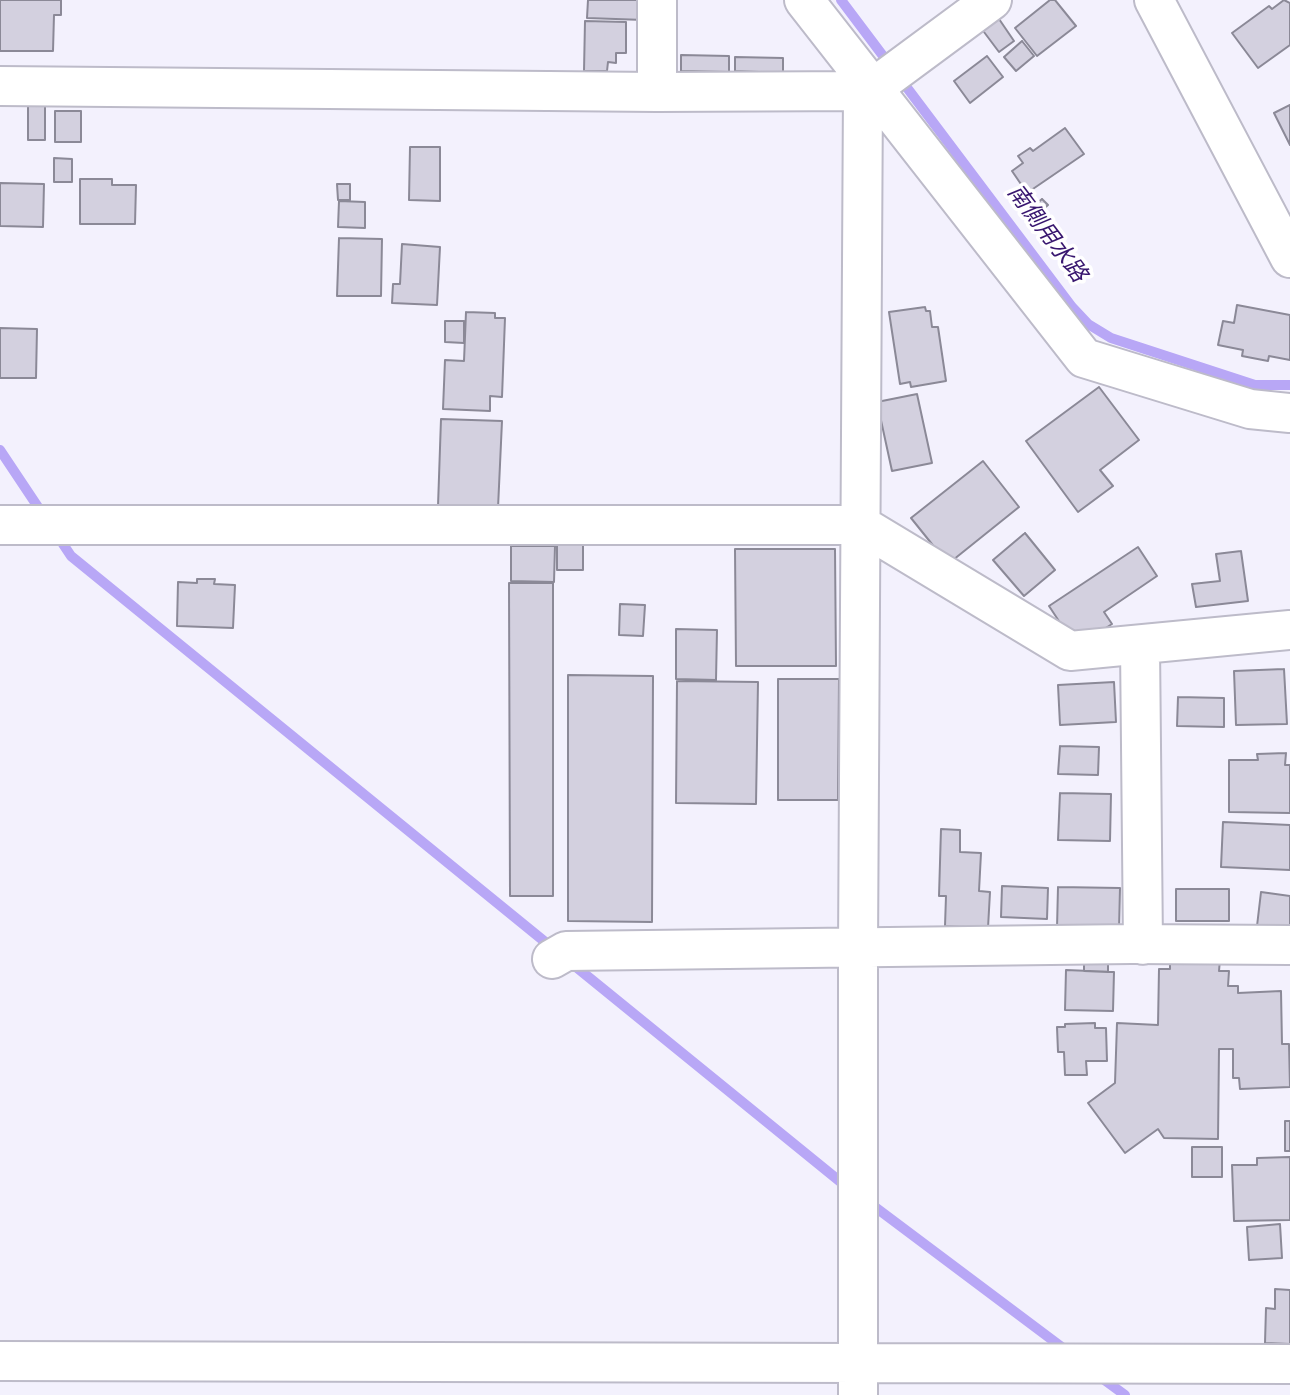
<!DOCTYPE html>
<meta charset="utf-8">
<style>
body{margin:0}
canvas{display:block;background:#f3f1fd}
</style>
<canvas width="1290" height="1395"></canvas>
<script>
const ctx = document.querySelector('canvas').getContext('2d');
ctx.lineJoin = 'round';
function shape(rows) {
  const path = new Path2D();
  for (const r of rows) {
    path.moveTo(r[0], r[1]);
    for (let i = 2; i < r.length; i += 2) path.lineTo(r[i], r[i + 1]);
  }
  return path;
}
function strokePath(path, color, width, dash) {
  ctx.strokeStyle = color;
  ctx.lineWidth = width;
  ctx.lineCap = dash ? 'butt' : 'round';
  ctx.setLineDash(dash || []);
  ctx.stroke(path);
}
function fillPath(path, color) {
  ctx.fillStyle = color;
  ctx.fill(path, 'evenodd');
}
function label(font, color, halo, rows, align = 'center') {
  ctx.font = font + ' Jost,"Noto Sans JP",sans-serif';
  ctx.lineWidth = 7;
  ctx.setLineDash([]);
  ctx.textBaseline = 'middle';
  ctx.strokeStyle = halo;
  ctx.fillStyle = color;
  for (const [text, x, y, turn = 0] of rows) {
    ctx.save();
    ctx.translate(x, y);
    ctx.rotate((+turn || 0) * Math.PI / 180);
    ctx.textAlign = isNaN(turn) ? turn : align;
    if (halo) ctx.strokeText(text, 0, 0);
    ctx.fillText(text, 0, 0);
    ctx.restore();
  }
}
strokePath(shape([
 [841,0,1072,307,1088,324,1111,338,1255,385,1290,385],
 [0,450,44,516],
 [55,532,71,556,555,950],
 [570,962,848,1188],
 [867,1201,1067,1351],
 [1099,1376,1125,1395]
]), '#b8a7f6', 10);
const building = shape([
 [0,0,61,0,61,15,54,15,53,51,0,51,0,0],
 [588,0,645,0,644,20,587,18,588,0],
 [1050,0,1055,0,1076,26,1037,56,1015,28,1050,0],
 [1284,0,1290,3,1290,45,1258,68,1232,33,1269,6,1272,9,1284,0],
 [997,16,1014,41,999,52,981,28,997,16],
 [585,21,626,22,626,53,616,53,616,63,608,62,607,71,584,71,585,21],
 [1022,41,1034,56,1016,71,1004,57,1022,41],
 [681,55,729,56,729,72,681,71,681,55],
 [987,56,1003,77,970,103,954,81,987,56],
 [735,57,783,58,783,73,735,71,735,57],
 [28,105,45,106,45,140,28,140,28,105],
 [1290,105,1290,145,1274,113,1290,105],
 [55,111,81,111,81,142,55,142,55,111],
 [1065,128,1084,154,1027,193,1012,171,1023,163,1018,156,1030,148,1033,151,1065,128],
 [410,147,440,147,440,201,409,200,410,147],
 [54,158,72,159,72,182,54,182,54,158],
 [80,179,112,179,112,185,136,185,135,224,80,224,80,179],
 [0,183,44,184,43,227,0,226,0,183],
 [337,184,350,184,350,200,338,200,337,184],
 [1042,199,1048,205,1039,213,1034,206,1042,199],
 [339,201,365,202,365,228,338,227,339,201],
 [339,238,382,239,381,296,337,296,339,238],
 [402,244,440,247,437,305,392,303,393,284,400,284,402,244],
 [1237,305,1290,315,1290,360,1269,356,1268,361,1242,356,1243,350,1218,345,1223,321,1234,323,1237,305],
 [925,307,926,311,930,311,932,327,938,327,946,381,911,387,910,382,900,384,889,312,925,307],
 [466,312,495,313,495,318,505,318,502,397,490,396,490,411,443,409,445,360,464,361,466,312],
 [445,321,464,321,464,343,445,342,445,321],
 [0,328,37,329,36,378,0,378,0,328],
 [1099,387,1139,440,1100,470,1113,486,1078,512,1026,441,1099,387],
 [917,394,932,463,892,471,877,402,917,394],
 [441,419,502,421,498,508,438,506,441,419],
 [983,461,1019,507,948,564,911,518,983,461],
 [1025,533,1055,570,1024,596,993,560,1025,533],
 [557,545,583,545,583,570,557,570,557,545],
 [511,546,555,546,554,582,511,581,511,546],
 [1138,547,1157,576,1104,612,1112,624,1076,647,1049,606,1138,547],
 [735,549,835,549,836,666,736,666,735,549],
 [1241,551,1248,601,1196,607,1192,584,1220,581,1216,554,1241,551],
 [197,579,215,579,214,584,235,585,233,628,177,626,178,582,197,583,197,579],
 [509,583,553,583,553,896,510,896,509,583],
 [620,604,645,605,643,636,619,635,620,604],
 [676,629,717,630,716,680,676,679,676,629],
 [1284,669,1287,724,1236,725,1234,671,1284,669],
 [568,675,653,676,652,922,568,921,568,675],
 [778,679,839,679,838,800,778,800,778,679],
 [677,681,758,682,756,804,676,803,677,681],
 [1114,682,1116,722,1060,725,1058,685,1114,682],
 [1178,697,1224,698,1224,727,1177,726,1178,697],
 [1060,746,1099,747,1098,775,1058,774,1060,746],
 [1286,753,1285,765,1290,765,1290,813,1229,812,1229,760,1258,760,1257,754,1286,753],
 [1060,793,1111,794,1110,841,1058,840,1060,793],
 [1223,822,1290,825,1290,870,1221,867,1223,822],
 [941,829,960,830,960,852,981,853,979,891,990,892,988,928,945,926,946,896,939,896,941,829],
 [1002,886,1048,888,1047,919,1001,917,1002,886],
 [1058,887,1120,888,1119,929,1057,928,1058,887],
 [1176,889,1229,889,1229,921,1176,921,1176,889],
 [1261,892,1290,896,1290,930,1257,926,1261,892],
 [1170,957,1220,959,1219,971,1229,971,1228,986,1238,986,1238,993,1281,991,1282,1044,1289,1044,1290,1087,1240,1089,1239,1078,1233,1078,1233,1049,1219,1049,1218,1139,1164,1138,1158,1129,1125,1153,1088,1103,1115,1083,1117,1023,1158,1025,1159,969,1170,969,1170,957],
 [1084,962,1108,963,1108,972,1084,971,1084,962],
 [1066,970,1114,972,1113,1011,1065,1010,1066,970],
 [1095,1023,1095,1028,1106,1028,1107,1061,1086,1061,1087,1075,1065,1075,1064,1052,1058,1052,1057,1027,1065,1027,1065,1024,1095,1023],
 [1285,1121,1290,1121,1290,1151,1285,1151,1285,1121],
 [1192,1147,1222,1147,1222,1177,1192,1177,1192,1147],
 [1290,1157,1290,1220,1234,1221,1232,1165,1257,1165,1257,1158,1290,1157],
 [1280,1224,1282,1258,1249,1260,1247,1227,1280,1224],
 [1275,1289,1290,1290,1290,1344,1265,1343,1266,1308,1275,1309,1275,1289]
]);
fillPath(building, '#d3d0df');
strokePath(building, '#8b8997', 2);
const minor = shape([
 [657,0,657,92],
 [804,0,1084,358,1250,409,1290,413],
 [1154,0,1290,258],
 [0,86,657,92,863,91],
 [0,525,861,525,1070,651,1290,630],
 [1140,646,1143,945],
 [552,959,566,951,1131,944,1290,945],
 [0,1361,1290,1364],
 [858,1395,858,947,863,91,873,88,992,0]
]);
strokePath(minor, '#bdbbc9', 42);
strokePath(minor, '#fff', 38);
label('italic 23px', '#38166f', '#fff', [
 ["南側用水路",1046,234,53]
]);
</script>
